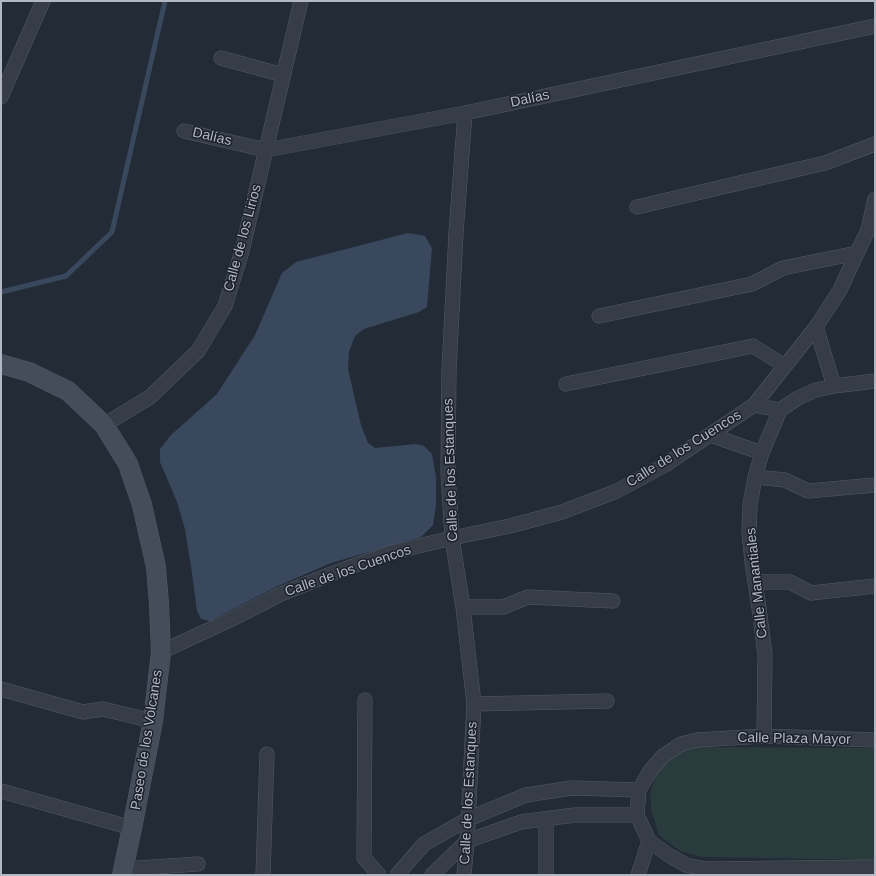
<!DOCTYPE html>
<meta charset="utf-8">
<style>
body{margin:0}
#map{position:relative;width:876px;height:876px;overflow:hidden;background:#232b36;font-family:Arial,sans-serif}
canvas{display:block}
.frame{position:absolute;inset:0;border:2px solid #b1b7c3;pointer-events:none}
</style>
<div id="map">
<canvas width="876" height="876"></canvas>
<div class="frame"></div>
</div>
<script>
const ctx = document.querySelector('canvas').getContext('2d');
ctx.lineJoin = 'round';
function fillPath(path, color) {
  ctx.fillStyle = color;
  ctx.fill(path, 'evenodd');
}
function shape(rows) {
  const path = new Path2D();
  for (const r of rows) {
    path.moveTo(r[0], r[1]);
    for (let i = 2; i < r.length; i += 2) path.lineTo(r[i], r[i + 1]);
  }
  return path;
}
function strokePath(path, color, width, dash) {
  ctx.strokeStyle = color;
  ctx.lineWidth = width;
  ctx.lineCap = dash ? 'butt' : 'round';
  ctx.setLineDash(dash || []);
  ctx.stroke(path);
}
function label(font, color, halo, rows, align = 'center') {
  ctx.font = font + ' Arial,sans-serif';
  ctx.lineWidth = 3;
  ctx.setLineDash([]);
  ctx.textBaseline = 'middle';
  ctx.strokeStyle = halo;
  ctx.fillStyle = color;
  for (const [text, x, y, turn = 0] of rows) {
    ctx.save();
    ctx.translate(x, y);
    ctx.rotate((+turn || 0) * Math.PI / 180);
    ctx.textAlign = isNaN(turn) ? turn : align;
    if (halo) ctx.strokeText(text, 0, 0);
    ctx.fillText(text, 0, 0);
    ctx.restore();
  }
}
fillPath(shape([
 [699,747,875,748,875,860,702,857,680,851,659,835,652,813,650,793,656,775,667,761,685,750]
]), '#293b3c');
fillPath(shape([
 [408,233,425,236,432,248,427,307,419,312,364,329,355,336,349,352,348,369,361,425,368,443,375,448,416,444,424,446,432,454,436,477,436,506,433,525,421,537,331,563,278,586,210,621,201,619,197,611,191,566,185,529,177,502,160,462,160,449,171,435,217,394,255,335,282,273,296,262]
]), '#3a485e');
strokePath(shape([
 [1,292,66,276,112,232,165,1]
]), '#3a485e', 5);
const street = shape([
 [221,58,283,75],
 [1,97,43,1],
 [184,131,266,150,465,113,875,26],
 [637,207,825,163,875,144],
 [599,316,752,284,783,268,857,253],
 [816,327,834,386],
 [566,384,753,346,785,366],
 [754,405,780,410,798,398,816,390,834,386,875,381],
 [104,425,150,397,198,351,225,306,242,251,301,1],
 [710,435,762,453],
 [755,477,785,480,808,491,875,485],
 [755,582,790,582,811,593,875,586],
 [463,607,503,607,528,597,613,601],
 [161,652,234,618,281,594,331,574,389,553,452,538,510,526,562,512,617,491,665,465,754,405,816,327,840,290,857,253,868,230,875,199],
 [1,689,83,712,103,709,153,721],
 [365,700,364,858,379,875],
 [474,704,607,701],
 [764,736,765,655,759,608,752,562,749,533,750,505,755,477,762,453,780,410],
 [875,740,764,736,697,740,681,744,663,756,650,771,639,790,637,815,649,841,670,856,686,865,706,869,875,867],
 [1,791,132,828],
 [546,819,546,875],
 [124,869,198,864],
 [263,875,267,754],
 [397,875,424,844,468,819,526,795,572,788,639,790],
 [432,875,467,841,521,822,575,815,637,815],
 [464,875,467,841,474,704,463,607,452,538,448,472,449,370,456,233,465,113],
 [638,875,649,841]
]);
const secondary = shape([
 [1,364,29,372,68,391,104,425,128,464,142,505,156,567,159,604,161,652,153,721,132,828,122,875]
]);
strokePath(street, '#545a65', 15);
strokePath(secondary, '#545a65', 20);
strokePath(street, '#363d47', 14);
strokePath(secondary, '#454c5a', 19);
label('14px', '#b1b7c3', '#1c222c', [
 ["Dalías",530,99,-12],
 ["Dalías",212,137,13],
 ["Calle de los Lirios",243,238,-75],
 ["Calle de los Cuencos",684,449,-32],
 ["Calle de los Estanques",451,470,-92],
 ["Calle de los Cuencos",348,571,-19],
 ["Calle Manantiales",757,583,-96],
 ["Calle Plaza Mayor",794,739,1],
 ["Paseo de los Volcanes",147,740,-81],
 ["Calle de los Estanques",469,793,-87]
]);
</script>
